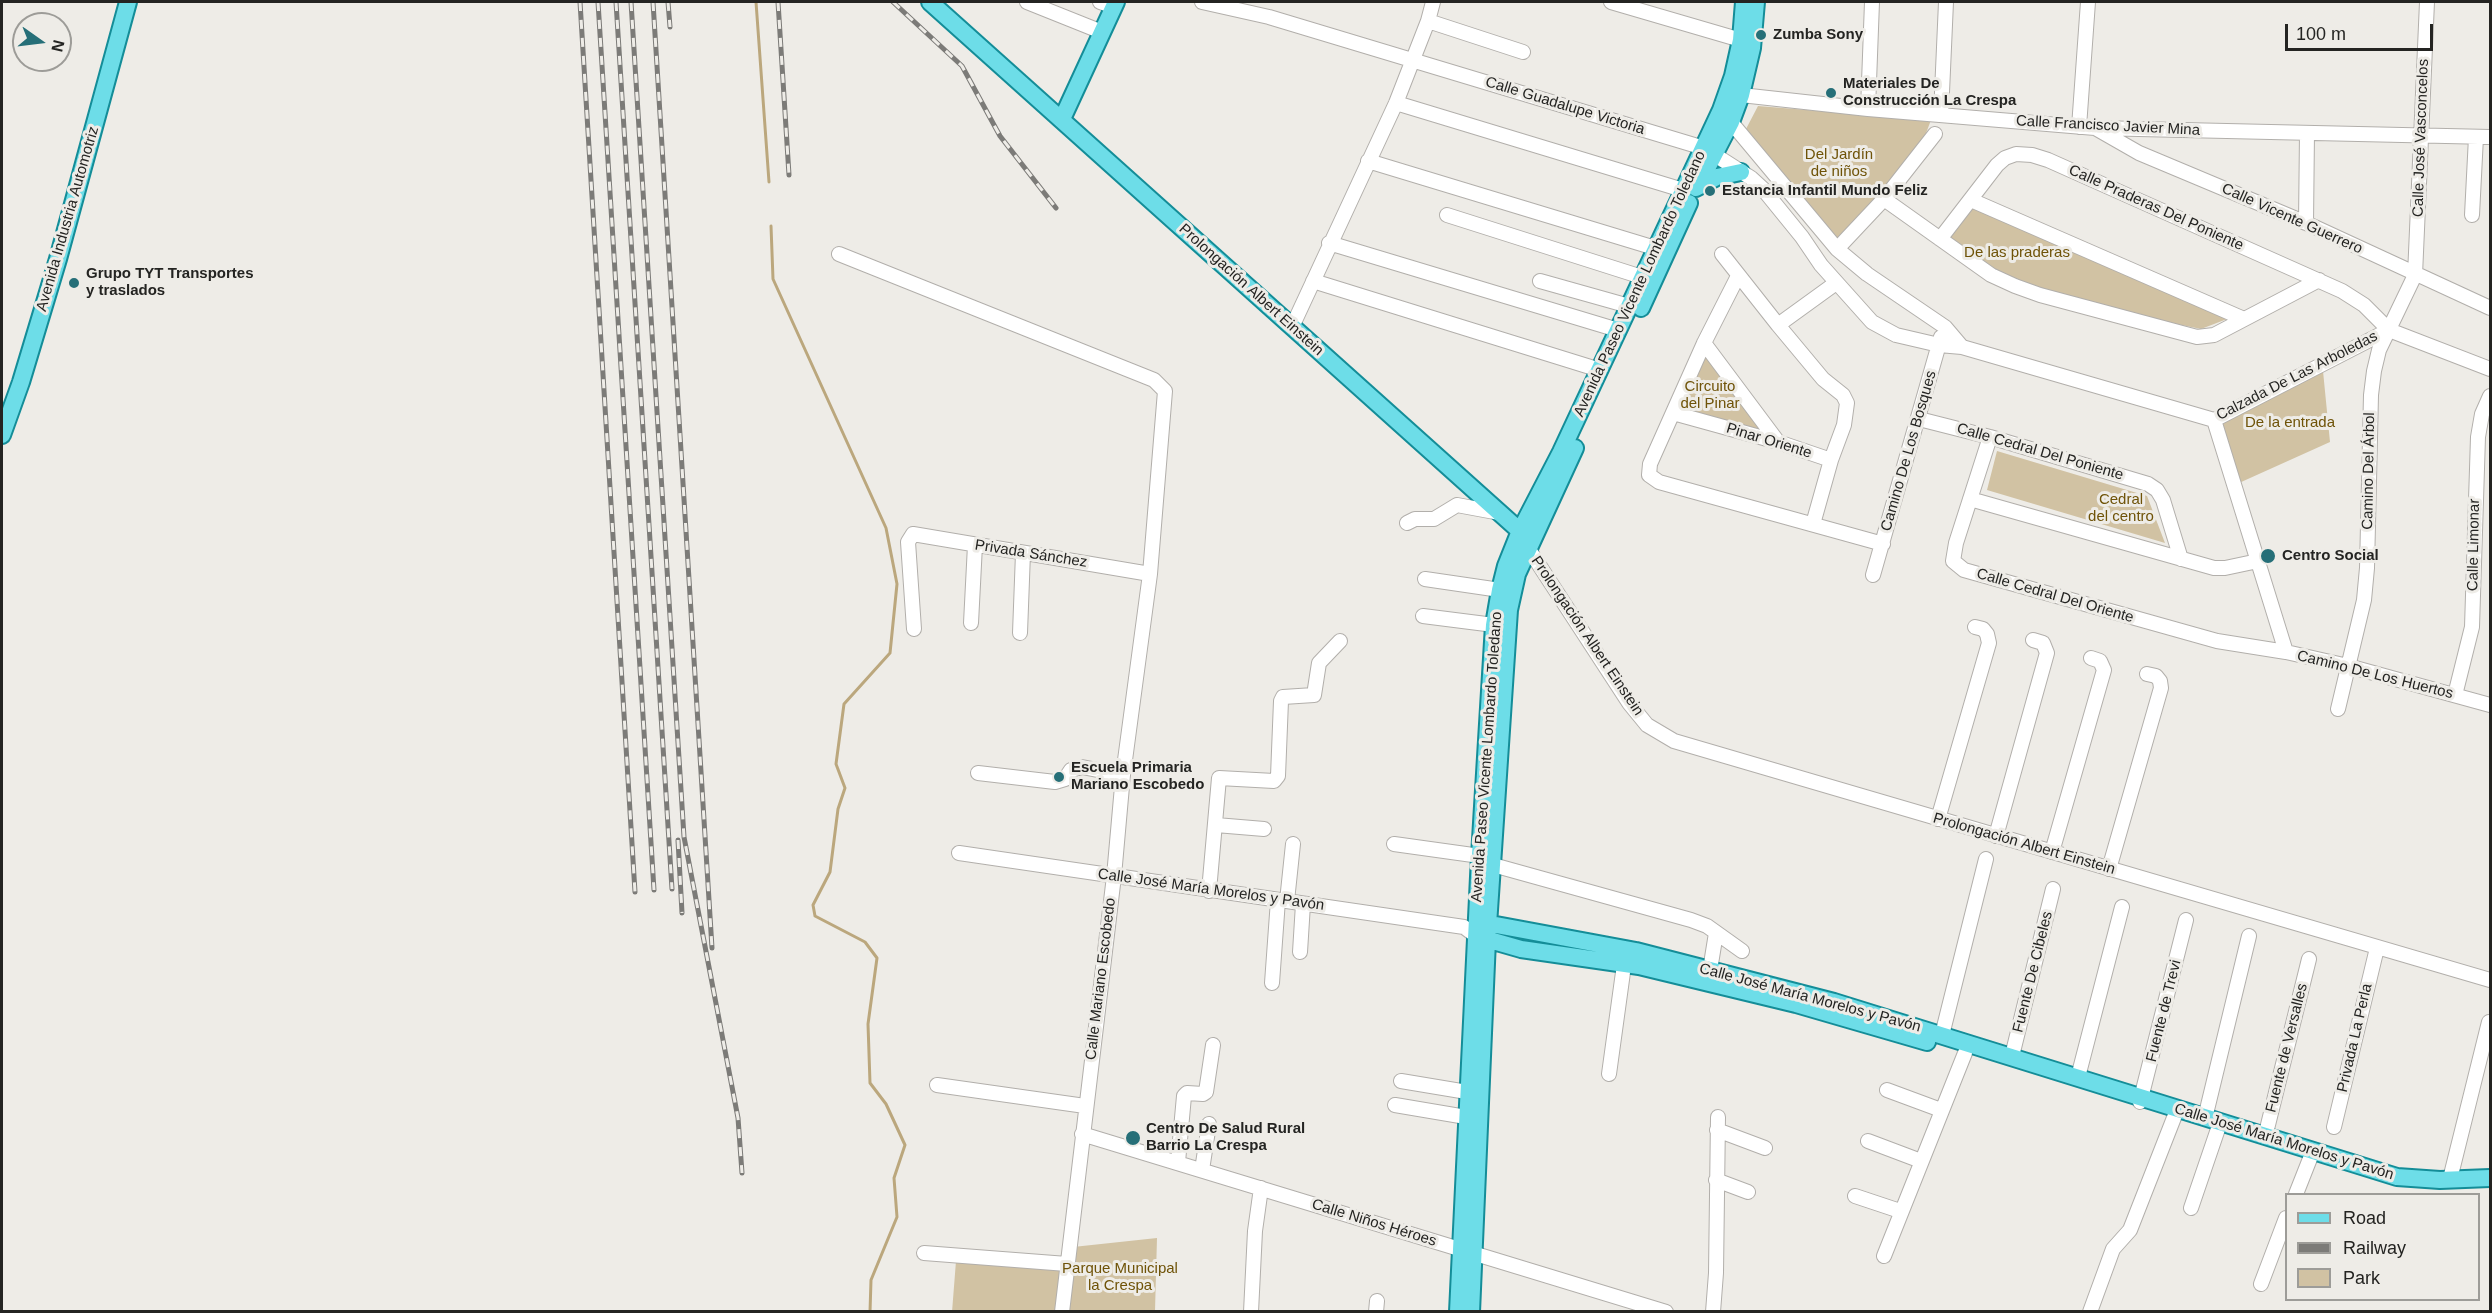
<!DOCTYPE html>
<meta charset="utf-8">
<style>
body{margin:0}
#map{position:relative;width:2492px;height:1313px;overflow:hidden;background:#eeece7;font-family:Arial,sans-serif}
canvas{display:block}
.frame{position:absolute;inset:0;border:3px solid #242422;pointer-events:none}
.legend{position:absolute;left:2285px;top:1193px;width:195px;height:108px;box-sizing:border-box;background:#eeece7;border:2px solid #9d9c98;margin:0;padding:8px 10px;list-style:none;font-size:18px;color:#242422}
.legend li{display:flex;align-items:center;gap:12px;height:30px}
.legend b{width:30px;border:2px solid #9d9c98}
.north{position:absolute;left:12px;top:12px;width:60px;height:60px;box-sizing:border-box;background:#eeece7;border:2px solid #9d9c98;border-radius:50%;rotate:104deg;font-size:16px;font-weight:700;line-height:24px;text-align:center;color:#242422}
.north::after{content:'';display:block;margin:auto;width:21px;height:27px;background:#266f78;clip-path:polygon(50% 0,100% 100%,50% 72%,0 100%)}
.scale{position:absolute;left:2285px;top:24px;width:148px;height:27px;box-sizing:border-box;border:3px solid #242422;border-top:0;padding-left:8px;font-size:18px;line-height:21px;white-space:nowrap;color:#242422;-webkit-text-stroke:4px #eeece7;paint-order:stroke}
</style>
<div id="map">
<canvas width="2492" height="1313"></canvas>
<div class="frame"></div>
<ul class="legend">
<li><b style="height:8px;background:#6ddde8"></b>Road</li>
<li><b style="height:8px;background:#7c7b78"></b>Railway</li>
<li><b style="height:16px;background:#d1c2a3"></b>Park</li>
</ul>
<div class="north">N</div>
<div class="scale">100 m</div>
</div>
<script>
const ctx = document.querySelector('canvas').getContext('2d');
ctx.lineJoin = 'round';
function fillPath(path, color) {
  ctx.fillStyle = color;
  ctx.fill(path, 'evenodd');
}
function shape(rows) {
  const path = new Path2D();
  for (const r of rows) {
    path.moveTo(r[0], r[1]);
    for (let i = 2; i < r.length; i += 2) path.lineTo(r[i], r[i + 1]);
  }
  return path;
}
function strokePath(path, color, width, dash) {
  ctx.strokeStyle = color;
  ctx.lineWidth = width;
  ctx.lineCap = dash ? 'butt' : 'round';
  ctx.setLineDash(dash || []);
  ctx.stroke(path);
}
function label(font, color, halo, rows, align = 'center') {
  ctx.font = font + ' Arial,sans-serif';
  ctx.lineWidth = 6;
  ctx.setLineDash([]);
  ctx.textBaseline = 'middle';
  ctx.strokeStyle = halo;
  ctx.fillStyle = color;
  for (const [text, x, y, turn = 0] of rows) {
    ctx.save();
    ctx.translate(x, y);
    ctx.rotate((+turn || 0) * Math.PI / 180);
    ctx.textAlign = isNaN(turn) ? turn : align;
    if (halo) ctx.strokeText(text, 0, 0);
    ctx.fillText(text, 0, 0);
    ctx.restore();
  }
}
fillPath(shape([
 [1758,106,1931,120,1925,136,1882,191,1837,240,1746,129],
 [1973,208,2227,319,2201,329,2138,316,2040,289,2001,273,1950,237],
 [1705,350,1766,434,1677,411],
 [2323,371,2330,442,2239,483,2215,425],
 [1997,451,2147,496,2165,543,1987,490],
 [1157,1238,1155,1311,1063,1312,1073,1247],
 [956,1261,1065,1265,1060,1311,952,1312]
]), '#d1c2a3');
strokePath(shape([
 [756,2,769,182],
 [771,226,773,279,886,528,897,584,890,653,844,704,836,764,845,788,838,809,830,872,813,905,815,916,865,942,877,958,868,1024,870,1083,886,1104,905,1145,894,1178,897,1217,871,1280,870,1312]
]), '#bba77d', 3);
const minor = shape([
 [1027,2,1102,32],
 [1100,2,1114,7],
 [1202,2,1269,17,1704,148,1751,178,1763,189,1802,237,1821,265,1872,322,1896,335,1939,345,1962,347,2214,420,2389,330],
 [1611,2,1741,40],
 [1428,21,1523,52],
 [1732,94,1868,109,2095,128,2490,137],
 [1396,103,1683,190],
 [1868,109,1872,2],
 [1725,115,1837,249,1867,274,1945,327,1962,347],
 [1941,115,1946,2],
 [2079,127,2088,2],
 [2097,129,2139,153,2306,223,2490,308],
 [1368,161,1655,248],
 [1884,199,1991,275,2015,286,2040,295,2197,337,2214,335,2319,280],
 [1971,200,2244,319],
 [1447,215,1642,277],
 [2472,215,2476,137],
 [2306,223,2307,133],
 [1940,239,1997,165,2005,158,2016,154,2032,155,2048,160,2342,291,2364,305,2389,330,2490,369],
 [1329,243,1618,330],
 [1837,249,1884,199,1935,134],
 [839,254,1154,380,1165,391,1150,574,1123,775,1114,876,1062,1312],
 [1722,254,1778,325,1823,379,1843,395,1847,403,1844,425,1831,460,1813,524],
 [1738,276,1704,343,1650,464,1649,475,1659,482,1883,544],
 [1313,281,1600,370],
 [1540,281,1629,306],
 [1778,325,1836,283],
 [1292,327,1396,103,1428,21,1433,2],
 [1704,343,1778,442],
 [1673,413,1778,442,1831,460],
 [1919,419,1990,437,2148,484,2157,490,2163,500,2181,559],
 [2214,420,2286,652],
 [1990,437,1956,543,1953,561,1964,570,2217,641,2286,652,2348,666,2490,705],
 [1970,499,2214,568,2225,568,2258,561],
 [1407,523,1415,519,1434,519,1457,505,1500,513],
 [1528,548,1629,703,1647,725,1674,741,2490,980],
 [1873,575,1941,337],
 [1425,579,1500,590],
 [1423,616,1494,625],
 [971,623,975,545],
 [914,629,908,542,913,534,1150,574],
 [1020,633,1023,553],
 [2455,695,2472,627,2478,437,2482,414,2490,396],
 [2338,709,2364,600,2367,568,2371,395,2374,371,2379,350,2415,275,2427,2],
 [978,773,1055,782,1065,779,1071,770,1082,767,1123,775],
 [1938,819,1989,643,1987,634,1983,629,1975,627],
 [1216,825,1264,829],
 [1996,836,2047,653,2043,643,2033,640],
 [1394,844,1480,856],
 [2052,852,2104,670,2100,661,2091,658],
 [959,853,1464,927,1476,936],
 [1493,865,1691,920,1707,926,1742,951],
 [2109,869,2161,688,2160,681,2156,676,2147,674],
 [1209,891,1219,778,1274,781,1278,776,1281,701,1283,697,1314,695,1319,663,1340,641],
 [1287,901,1293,844],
 [1300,952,1303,904],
 [1710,970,1716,933],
 [1272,983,1278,900],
 [1942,1035,1986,859],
 [2012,1056,2053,889],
 [1609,1074,1624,965],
 [2078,1077,2122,907],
 [1401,1081,1467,1092],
 [937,1085,1085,1106],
 [1887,1090,1941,1110],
 [2140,1102,2186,920],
 [1395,1105,1466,1117],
 [2205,1118,2249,936],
 [2334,1127,2377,948],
 [1717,1130,1765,1148],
 [1082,1134,1666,1312],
 [2265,1137,2309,959],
 [1868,1141,1921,1161],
 [1178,1162,1184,1096,1187,1093,1203,1094,1206,1092,1213,1045],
 [1202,1170,1209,1124],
 [2450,1179,2489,1022],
 [1716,1180,1748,1192],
 [2296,1194,2313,1151],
 [1855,1196,1900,1211],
 [2191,1208,2220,1123],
 [924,1253,1067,1264],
 [1884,1256,1965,1053],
 [2261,1284,2286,1218],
 [1251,1312,1255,1231,1261,1188],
 [1376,1312,1377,1301],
 [1713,1312,1716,1273,1718,1117],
 [2090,1312,2113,1249,2130,1230,2177,1110]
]);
const major = shape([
 [930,2,1520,531,1524,539],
 [1062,119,1116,2],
 [1702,178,1731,122,1741,95,1752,48,1756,2],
 [1696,188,1717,177,1741,172],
 [1641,308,1689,203],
 [2,435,21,382,58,259,128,2],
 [1480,922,1636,951,1834,1002,2397,1177,2440,1180,2490,1178],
 [1479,937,1521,949,1639,966,1796,1004,1927,1042],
 [1458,1312,1480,856,1494,625,1500,590,1506,566,1520,531,1561,452,1721,110,1733,76,1741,40,1744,2],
 [1471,1312,1487,940,1509,610,1517,574,1575,448]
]);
strokePath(minor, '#b2afab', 16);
strokePath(major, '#148d98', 20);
strokePath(minor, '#fff', 14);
strokePath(major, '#6ddde8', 16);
const rail = shape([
 [580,2,635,892],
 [598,2,654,890],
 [616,2,672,889],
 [631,2,684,837,738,1118,742,1173],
 [653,2,712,948],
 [668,2,670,27],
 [778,2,789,175],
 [893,2,962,66,1000,136,1056,208],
 [678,840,682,913]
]);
strokePath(rail, '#7c7b78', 5);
strokePath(rail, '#eeece7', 3, [9]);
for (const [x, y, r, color] of [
 [1761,35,6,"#266f78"],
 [1831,93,6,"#266f78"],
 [1710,191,6,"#266f78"],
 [74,283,6,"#266f78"],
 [2268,556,8,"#266f78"],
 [1059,777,6,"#266f78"],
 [1133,1138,8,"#266f78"]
]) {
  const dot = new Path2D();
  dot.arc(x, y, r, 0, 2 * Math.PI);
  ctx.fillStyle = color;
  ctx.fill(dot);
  strokePath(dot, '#eeece7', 2);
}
label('bold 15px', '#242422', '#eeece7', [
 ["Zumba Sony",1773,35],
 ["Materiales De",1843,84],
 ["Construcción La Crespa",1843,101],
 ["Estancia Infantil Mundo Feliz",1722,191],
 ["Grupo TYT Transportes",86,274],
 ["y traslados",86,291],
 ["Centro Social",2282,556],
 ["Escuela Primaria",1071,768],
 ["Mariano Escobedo",1071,785],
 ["Centro De Salud Rural",1146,1129],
 ["Barrio La Crespa",1146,1146]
], 'left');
label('15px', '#242422', '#eeece7', [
 ["Calle Guadalupe Victoria",1565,106,17],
 ["Calle Francisco Javier Mina",2108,126,3],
 ["Calle José Vasconcelos",2421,138,-88],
 ["Calle Praderas Del Poniente",2156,208,24],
 ["Avenida Industria Automotriz",68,219,-74],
 ["Calle Vicente Guerrero",2292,219,24],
 ["Avenida Paseo Vicente Lombardo Toledano",1640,284,-65],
 ["Prolongación Albert Einstein",1251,290,42],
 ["Calzada De Las Arboledas",2297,376,-27],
 ["Pinar Oriente",1769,441,17],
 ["Camino De Los Bosques",1909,451,-74],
 ["Calle Cedral Del Poniente",2040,452,16],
 ["Camino Del Árbol",2369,471,-89],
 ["Calle Limonar",2474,545,-89],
 ["Privada Sánchez",1031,554,9],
 ["Calle Cedral Del Oriente",2055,596,16],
 ["Prolongación Albert Einstein",1587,636,56],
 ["Camino De Los Huertos",2375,675,14],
 ["Avenida Paseo Vicente Lombardo Toledano",1487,757,-86],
 ["Prolongación Albert Einstein",2024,844,16],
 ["Calle José María Morelos y Pavón",1211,890,8],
 ["Fuente De Cibeles",2033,972,-76],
 ["Calle Mariano Escobedo",1101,979,-83],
 ["Calle José María Morelos y Pavón",1810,998,15],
 ["Fuente de Trevi",2164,1011,-76],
 ["Privada La Perla",2355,1038,-77],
 ["Fuente de Versalles",2287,1048,-76],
 ["Calle José María Morelos y Pavón",2284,1142,17],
 ["Calle Niños Héroes",1374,1223,17]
]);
label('15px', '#6f5308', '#eeece7', [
 ["Del Jardín",1839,155],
 ["de niños",1839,172],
 ["De las praderas",2017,253],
 ["Circuito",1710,387],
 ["del Pinar",1710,404],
 ["De la entrada",2290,423],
 ["Cedral",2121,500],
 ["del centro",2121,517],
 ["Parque Municipal",1120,1269],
 ["la Crespa",1120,1286]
]);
</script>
